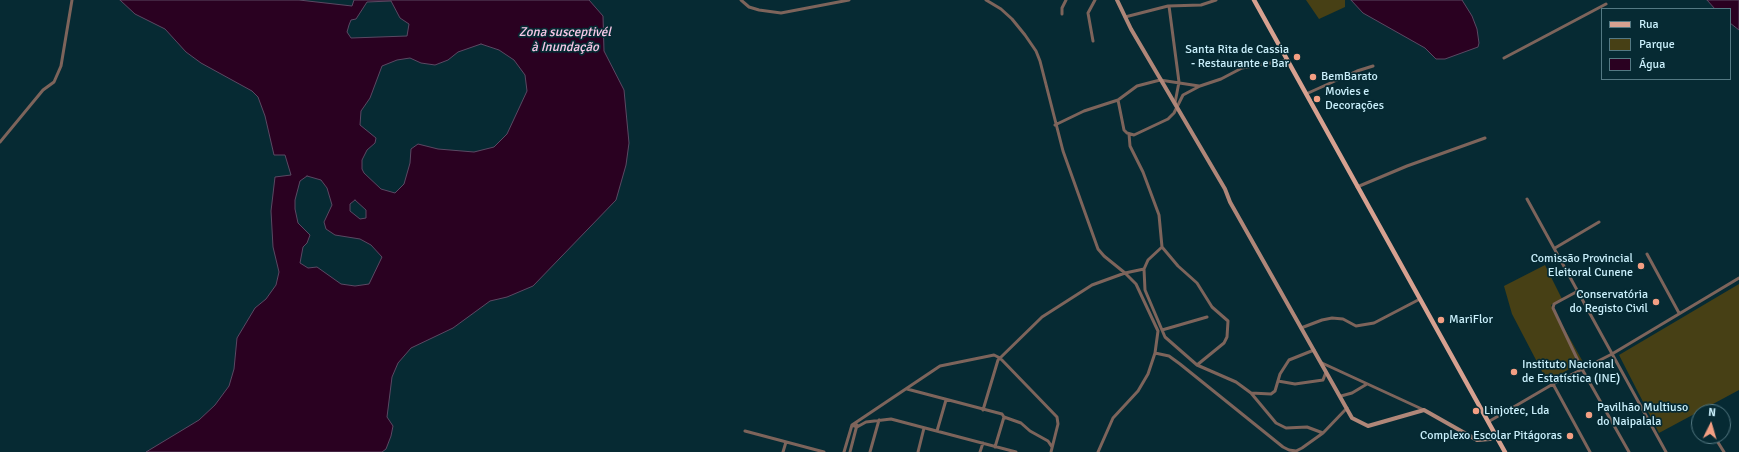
<!DOCTYPE html>
<meta charset="utf-8">
<style>
body{margin:0}
#map{position:relative;width:1739px;height:452px;overflow:hidden;background:#062a33;font-family:Signika,sans-serif}
canvas{display:block}
.legend{position:absolute;left:1601px;top:8px;width:130px;height:72px;box-sizing:border-box;background:#062a33;border:1px solid #547983;margin:0;padding:5px 7px;list-style:none;font-size:12px;color:#caf0fc}
.legend li{display:flex;align-items:center;gap:8px;height:20px}
.legend b{width:20px;border:1px solid #547983}
.north{position:absolute;left:1691px;top:404px;width:40px;height:40px;box-sizing:border-box;background:#062a33;border:1px solid #547983;border-radius:50%;rotate:5deg;font-size:11px;font-weight:700;line-height:16px;text-align:center;color:#caf0fc}
.north::after{content:'';display:block;margin:auto;width:14px;height:18px;background:#f39f83;clip-path:polygon(50% 0,100% 100%,50% 72%,0 100%)}
</style>
<div id="map">
<canvas width="1739" height="452"></canvas>
<ul class="legend">
<li><b style="height:5px;background:#d7a190"></b>Rua</li>
<li><b style="height:11px;background:#474015"></b>Parque</li>
<li><b style="height:11px;background:#2a0121"></b>Água</li>
</ul>
<div class="north">N</div>
</div>
<script>
const ctx = document.querySelector('canvas').getContext('2d');
ctx.lineJoin = 'round';
function fillPath(path, color) {
  ctx.fillStyle = color;
  ctx.fill(path, 'evenodd');
}
function shape(rows) {
  const path = new Path2D();
  for (const r of rows) {
    path.moveTo(r[0], r[1]);
    for (let i = 2; i < r.length; i += 2) path.lineTo(r[i], r[i + 1]);
  }
  return path;
}
function strokePath(path, color, width, dash) {
  ctx.strokeStyle = color;
  ctx.lineWidth = width;
  ctx.lineCap = dash ? 'butt' : 'round';
  ctx.setLineDash(dash || []);
  ctx.stroke(path);
}
function label(font, color, halo, rows, align = 'center') {
  ctx.font = font + ' Signika,sans-serif';
  ctx.lineWidth = 3.5;
  ctx.setLineDash([]);
  ctx.textBaseline = 'middle';
  ctx.strokeStyle = halo;
  ctx.fillStyle = color;
  for (const [text, x, y, turn = 0] of rows) {
    ctx.save();
    ctx.translate(x, y);
    ctx.rotate((+turn || 0) * Math.PI / 180);
    ctx.textAlign = isNaN(turn) ? turn : align;
    if (halo) ctx.strokeText(text, 0, 0);
    ctx.fillText(text, 0, 0);
    ctx.restore();
  }
}
fillPath(shape([
 [1306,0,1345,0,1345,7,1319,19],
 [1545,265,1562,299,1551,305,1583,362,1547,381,1512,314,1504,286],
 [1739,284,1739,390,1659,433,1619,355]
]), '#474015');
const water = shape([
 [120,0,299,0,352,6,354,0,589,0,603,16,604,51,624,90,629,143,626,165,616,200,533,286,507,297,490,301,453,328,411,348,398,363,392,377,387,417,393,426,391,436,386,449,382,452,146,452,199,420,215,405,229,386,234,369,237,338,255,308,266,299,276,285,279,272,273,247,271,211,275,177,291,175,285,155,274,155,265,116,258,97,252,91,201,63,186,52,165,29,135,14,120,0],
 [391,1,400,18,409,24,407,36,351,38,347,32,349,25,351,20,356,19,367,2,391,1],
 [481,44,499,50,514,60,525,75,527,91,507,134,494,147,474,152,438,149,418,144,411,149,410,163,404,184,395,193,381,189,364,173,362,169,362,160,367,150,375,143,376,138,360,125,361,111,370,98,382,66,397,60,410,58,421,63,435,65,448,60,458,52,481,44],
 [307,176,321,180,327,188,332,205,324,222,326,229,335,235,360,239,371,245,382,257,369,284,355,286,341,284,317,267,308,268,300,263,303,247,307,243,310,235,298,223,295,209,295,200,300,181,307,176],
 [355,200,366,210,366,218,360,219,350,211,350,204,355,200],
 [1351,0,1462,0,1472,16,1477,29,1479,43,1478,47,1445,59,1436,59,1425,48,1363,13,1351,0],
 [1707,0,1739,0,1739,30,1730,23,1730,9,1715,9,1707,0]
]);
fillPath(water, '#2a0121');
strokePath(water, '#5a4963', 1);
strokePath(shape([
 [741,0,749,7,759,10,781,13,849,0],
 [986,0,1001,9,1012,19,1025,35,1036,51,1040,61,1063,151,1098,249,1104,256,1125,273,1136,284,1158,331,1155,353,1148,374,1138,391,1113,418,1098,452],
 [1169,6,1179,82,1175,103],
 [1062,14,1062,8,1066,0],
 [1125,17,1168,6,1201,5,1216,0],
 [1093,41,1088,13,1095,0],
 [1504,58,1606,4],
 [1306,94,1357,71,1373,66],
 [1118,100,1124,130,1127,133,1134,135,1168,119,1174,113,1183,95,1200,86,1221,79,1242,68,1288,60],
 [1055,125,1084,111,1118,100,1137,86,1160,80,1199,86],
 [1129,134,1130,146,1143,172,1159,215,1162,247,1178,266,1197,283,1212,307,1228,321,1227,337,1224,343,1197,365],
 [0,142,43,90,54,82,61,66,72,0],
 [1357,187,1407,166,1485,138],
 [1527,199,1666,452],
 [1162,247,1148,260,1144,269,1145,290,1165,337,1197,365,1236,382,1251,393,1276,423,1286,428,1307,427,1323,433],
 [1555,248,1599,222],
 [1647,254,1679,313],
 [1578,291,1554,304,1553,308,1582,369,1629,452],
 [1301,328,1322,320,1332,318,1343,319,1356,326,1374,323,1420,299],
 [1162,330,1207,317],
 [1155,353,1169,356,1180,364,1283,447,1289,450,1296,451,1302,448,1323,433,1347,408],
 [1322,363,1424,410],
 [1278,381,1295,384,1323,380,1326,372],
 [1553,384,1590,452],
 [907,389,1002,414,1004,417,995,447],
 [1251,393,1271,394,1275,391,1280,374,1289,360,1314,350],
 [1341,396,1352,393,1367,384],
 [983,410,998,360,1042,317,1092,285,1125,273,1144,269],
 [1004,417,1021,423,1030,431,1048,441,1052,447],
 [1488,422,1553,384,1612,354,1739,278],
 [852,425,857,427,866,422,891,419,1016,452],
 [745,431,824,452],
 [937,431,946,400],
 [1714,436,1724,452],
 [783,452,786,442],
 [844,452,852,425,940,366,994,355,1000,358,1057,417,1058,424,1051,452],
 [850,452,857,425],
 [870,452,879,420],
 [918,452,924,428],
 [980,452,983,443]
]), '#7d645b', 3);
strokePath(shape([
 [1117,0,1131,29,1225,189,1230,202,1352,418,1368,426,1424,410,1477,440,1490,439,1496,436]
]), '#b08779', 4);
strokePath(shape([
 [1254,0,1505,452]
]), '#d7a190', 4.5);
for (const [x, y, r, color] of [
 [1297,57,4,"#f39f83"],
 [1313,77,4,"#f39f83"],
 [1317,99,4,"#f39f83"],
 [1641,266,4,"#f39f83"],
 [1656,302,4,"#f39f83"],
 [1441,320,4,"#f39f83"],
 [1514,372,4,"#f39f83"],
 [1476,411,4,"#f39f83"],
 [1589,415,4,"#f39f83"],
 [1570,436,4,"#f39f83"]
]) {
  const dot = new Path2D();
  dot.arc(x, y, r, 0, 2 * Math.PI);
  ctx.fillStyle = color;
  ctx.fill(dot);
  strokePath(dot, '#062a33', 1.5);
}
label('12px', '#caf0fc', '#062a33', [
 ["Santa Rita de Cassia",1289,50,"right"],
 ["- Restaurante e Bar",1289,64,"right"],
 ["BemBarato",1321,77],
 ["Movies e",1325,92],
 ["Decorações",1325,106],
 ["Comissão Provincial",1633,259,"right"],
 ["Eleitoral Cunene",1633,273,"right"],
 ["Conservatória",1648,295,"right"],
 ["do Registo Civil",1648,309,"right"],
 ["MariFlor",1449,320],
 ["Instituto Nacional",1522,365],
 ["de Estatística (INE)",1522,379],
 ["Pavilhão Multiuso",1597,408],
 ["do Naipalala",1597,422],
 ["Linjotec, Lda",1484,411],
 ["Complexo Escolar Pitágoras",1562,436,"right"]
], 'left');
label('italic 13px', '#f7c8e7', '#062a33', [
 ["Zona susceptivél",565,33],
 ["à Inundação",565,48]
]);
</script>
